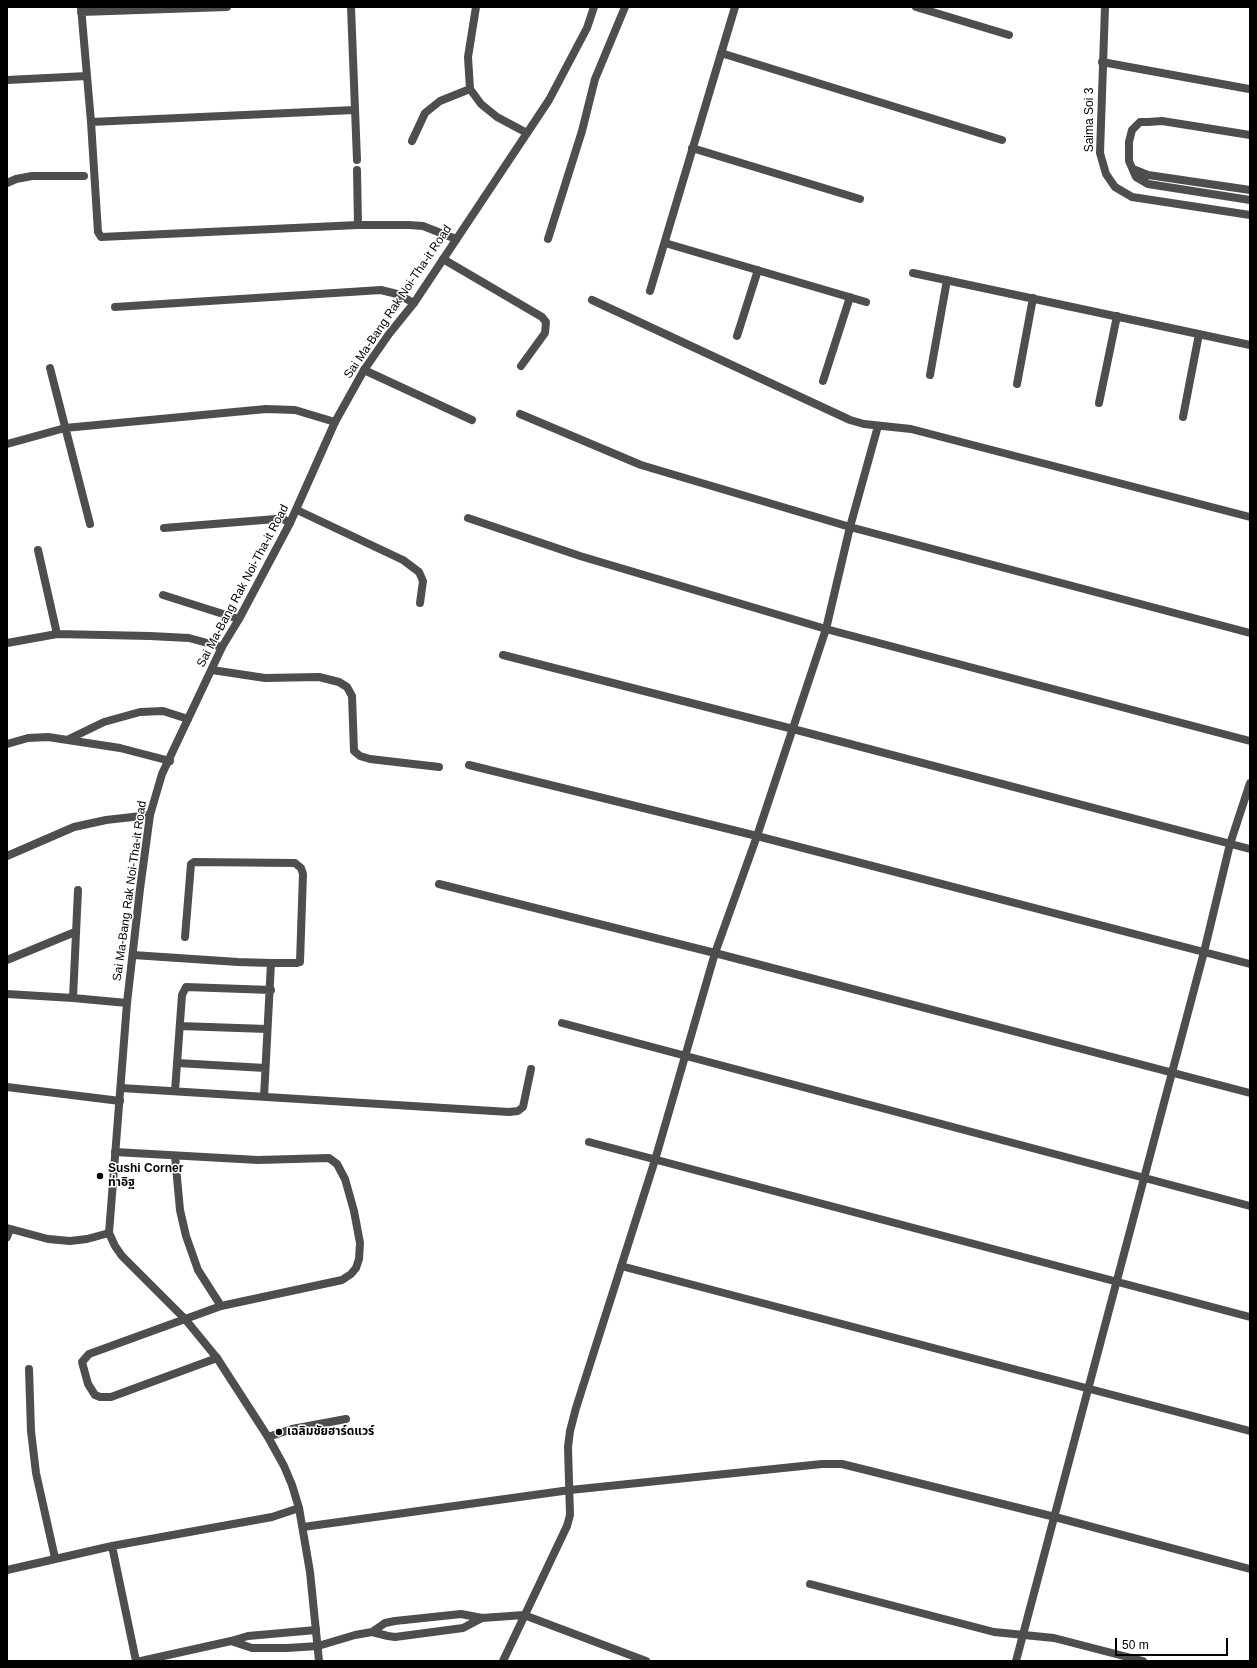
<!DOCTYPE html>
<meta charset="utf-8">
<style>
body{margin:0}
#map{position:relative;width:1257px;height:1668px;overflow:hidden;background:#fff;font-family:Arial,sans-serif}
canvas{display:block}
.frame{position:absolute;inset:0;border:8px solid #000;pointer-events:none}
.scale{position:absolute;left:1115px;top:1638px;width:113px;height:18px;box-sizing:border-box;border:2px solid #000;border-top:0;padding-left:5px;font-size:12px;line-height:14px;white-space:nowrap;color:#000;-webkit-text-stroke:3px #fff;paint-order:stroke}
</style>
<div id="map">
<canvas width="1257" height="1668"></canvas>
<div class="frame"></div>
<div class="scale">50 m</div>
</div>
<script>
const ctx = document.querySelector('canvas').getContext('2d');
ctx.lineJoin = 'round';
function shape(rows) {
  const path = new Path2D();
  for (const r of rows) {
    path.moveTo(r[0], r[1]);
    for (let i = 2; i < r.length; i += 2) path.lineTo(r[i], r[i + 1]);
  }
  return path;
}
function strokePath(path, color, width, dash) {
  ctx.strokeStyle = color;
  ctx.lineWidth = width;
  ctx.lineCap = dash ? 'butt' : 'round';
  ctx.setLineDash(dash || []);
  ctx.stroke(path);
}
function label(font, color, halo, rows, align = 'center') {
  ctx.font = font + ' Arial,"Noto Sans Thai",sans-serif';
  ctx.lineWidth = 3;
  ctx.setLineDash([]);
  ctx.textBaseline = 'middle';
  ctx.strokeStyle = halo;
  ctx.fillStyle = color;
  for (const [text, x, y, turn = 0] of rows) {
    ctx.save();
    ctx.translate(x, y);
    ctx.rotate((+turn || 0) * Math.PI / 180);
    ctx.textAlign = isNaN(turn) ? turn : align;
    if (halo) ctx.strokeText(text, 0, 0);
    ctx.fillText(text, 0, 0);
    ctx.restore();
  }
}
strokePath(shape([
 [1102,62,1249,89],
 [1250,135,1162,121,1148,122,1140,122,1132,130,1129,142,1129,161,1136,177,1148,184,1250,200],
 [1133,169,1148,175,1250,190],
 [297,510,403,560,419,572,423,581,420,603],
 [164,528,276,519,283,519,290,523],
 [185,937,191,864,194,862,295,863,301,868,303,874,300,962,297,963,271,963],
 [133,955,238,962,271,963,264,1097],
 [7,960,75,932],
 [7,994,73,998,127,1003],
 [73,998,78,890],
 [180,1026,267,1029],
 [177,1063,265,1068],
 [7,1087,120,1101],
 [121,1088,509,1112,518,1111,523,1107,531,1069],
 [175,1091,182,995,186,987,271,990],
 [115,1152,258,1160,329,1158,337,1164,345,1179,354,1211,360,1243,359,1259,356,1268,351,1274,342,1280,221,1306,89,1354,82,1362,88,1384,95,1395,100,1397,111,1397,217,1358],
 [175,1156,180,1210,186,1236,198,1270,221,1306],
 [268,1437,292,1429,346,1419]
]), '#4e4e4e', 8);
strokePath(shape([
 [81,7,91,122,98,232,101,237,358,225,409,225,423,226,456,239],
 [351,7,357,160],
 [476,7,468,57,470,89,481,104,497,117,527,133],
 [916,7,1009,35],
 [81,12,227,7],
 [721,53,1002,140],
 [7,80,87,76],
 [91,122,354,110],
 [412,141,425,113,440,101,470,89],
 [692,148,860,199],
 [357,170,358,225],
 [7,183,16,179,32,176,84,176],
 [548,239,582,131,595,79,625,7],
 [665,243,866,302],
 [443,259,542,317,546,322,545,333,521,366],
 [913,273,1250,345],
 [650,291,735,7],
 [592,300,850,420,864,424,911,429,1250,517],
 [115,307,381,290,397,294,414,303],
 [737,336,758,270],
 [50,368,90,524],
 [364,370,472,420],
 [930,375,947,280],
 [823,381,850,297],
 [1017,384,1033,298],
 [1099,403,1117,316],
 [520,414,641,465,850,527,1250,633],
 [1183,417,1199,334],
 [7,444,65,428,266,409,295,410,335,422],
 [468,518,580,556,826,629,1250,741],
 [38,550,57,634],
 [163,595,239,619],
 [7,643,57,634,150,636,189,638,222,647],
 [503,655,793,729,1250,849],
 [212,670,265,678,319,677,339,682,347,687,352,696,354,751,360,756,370,759,439,767],
 [69,739,104,722,140,712,163,711,188,719],
 [7,744,28,738,48,737,120,748,170,761],
 [469,765,757,836,1250,964],
 [7,856,74,827,106,820,150,815],
 [439,884,715,953,1250,1093],
 [562,1023,1250,1206],
 [589,1142,1250,1317],
 [7,1228,48,1239,70,1241,87,1239,109,1233],
 [7,1237,10,1229],
 [621,1266,1250,1431],
 [29,1369,31,1431,36,1473,55,1558],
 [303,1527,570,1490,822,1464,842,1464,1055,1517,1250,1569],
 [112,1546,136,1661],
 [7,1570,112,1546,272,1517,299,1508],
 [810,1584,994,1632,1054,1638,1143,1661],
 [372,1632,388,1636,395,1637,463,1628,482,1618],
 [231,1641,252,1648,287,1648,318,1646,355,1635,372,1632,385,1623,395,1621,461,1614,482,1618,524,1615,646,1661],
 [141,1661,231,1641,248,1636,316,1630],
 [503,1661,567,1526,570,1515,568,1447,570,1431,576,1408,655,1160,715,953,757,836,826,629,850,527,878,426],
 [1016,1661,1204,952,1230,844,1250,783]
]), '#4e4e4e', 8);
strokePath(shape([
 [1105,7,1100,153,1106,174,1115,187,1132,197,1250,215],
 [319,1661,310,1572,299,1508,292,1485,284,1466,268,1437,217,1358,185,1319,122,1256,115,1246,109,1233,127,1003,140,889,150,815,162,774,222,647,239,619,290,523,335,422,364,370,389,334,414,303,549,100,587,28,594,7]
]), '#4e4e4e', 8);
for (const [x, y, r, color] of [
 [100,1176,4,"#000"],
 [279,1432,4,"#000"]
]) {
  const dot = new Path2D();
  dot.arc(x, y, r, 0, 2 * Math.PI);
  ctx.fillStyle = color;
  ctx.fill(dot);
  strokePath(dot, '#fff', 1.5);
}
label('12px', '#000', '#fff', [
 ["Saima Soi 3",1090,120,-90],
 ["Sai Ma-Bang Rak Noi-Tha-it Road",398,302,-56],
 ["Sai Ma-Bang Rak Noi-Tha-it Road",243,586,-62],
 ["Sai Ma-Bang Rak Noi-Tha-it Road",130,891,-82]
]);
label('bold 12px', '#000', '#fff', [
 ["Sushi Corner",108,1169],
 ["ท่าอิฐ",108,1183],
 ["เฉลิมชัยฮาร์ดแวร์",287,1432]
], 'left');
</script>
